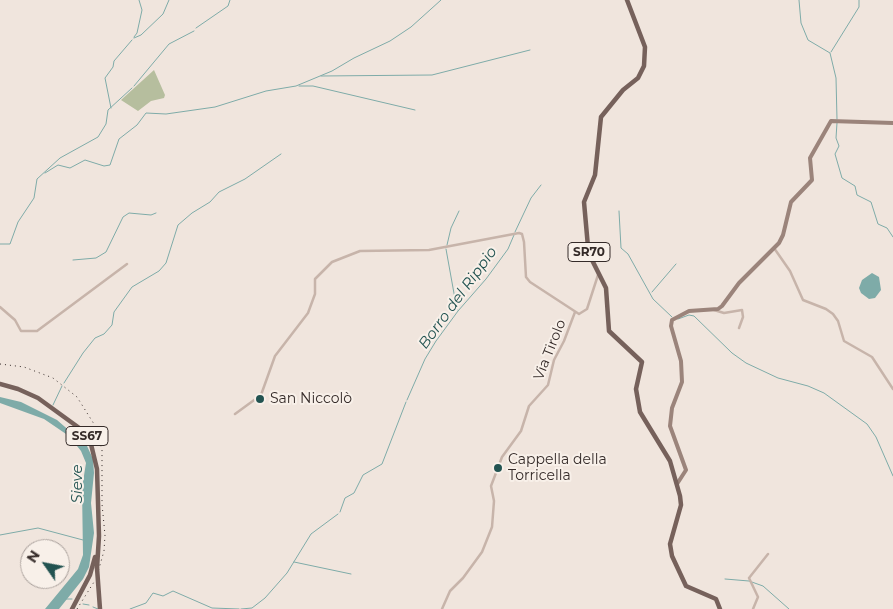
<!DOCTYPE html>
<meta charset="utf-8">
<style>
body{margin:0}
#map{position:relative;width:893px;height:609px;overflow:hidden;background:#f0e5dd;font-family:Montserrat,sans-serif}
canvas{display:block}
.north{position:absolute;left:20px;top:539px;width:50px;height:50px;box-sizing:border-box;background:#f8f0e9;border:1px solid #aaa19c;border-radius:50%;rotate:303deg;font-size:14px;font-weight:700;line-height:20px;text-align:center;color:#352b29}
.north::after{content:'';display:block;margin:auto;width:18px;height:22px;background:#225351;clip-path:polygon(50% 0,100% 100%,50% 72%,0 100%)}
</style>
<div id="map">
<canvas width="893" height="609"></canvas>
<div class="north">N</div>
</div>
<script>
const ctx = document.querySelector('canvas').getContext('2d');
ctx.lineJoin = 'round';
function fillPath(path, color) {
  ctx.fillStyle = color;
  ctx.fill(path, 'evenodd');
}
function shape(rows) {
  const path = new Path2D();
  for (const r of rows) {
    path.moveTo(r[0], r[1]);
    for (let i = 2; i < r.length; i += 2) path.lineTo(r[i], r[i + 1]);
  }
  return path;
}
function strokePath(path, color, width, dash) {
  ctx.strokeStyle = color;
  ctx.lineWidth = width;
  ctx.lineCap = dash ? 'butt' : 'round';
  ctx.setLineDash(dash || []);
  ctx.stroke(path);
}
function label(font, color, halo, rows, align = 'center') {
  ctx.font = font + ' Montserrat,sans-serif';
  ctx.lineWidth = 4;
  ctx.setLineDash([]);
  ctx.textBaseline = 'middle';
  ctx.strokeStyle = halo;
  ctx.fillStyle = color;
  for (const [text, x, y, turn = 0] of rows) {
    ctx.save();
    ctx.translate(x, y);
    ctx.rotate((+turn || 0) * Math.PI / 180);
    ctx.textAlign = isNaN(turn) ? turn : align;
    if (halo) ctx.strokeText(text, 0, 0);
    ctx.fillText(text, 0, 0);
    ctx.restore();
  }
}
fillPath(shape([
 [154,70,165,95,164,98,151,101,138,111,121,100]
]), '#b6be9e');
fillPath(shape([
 [872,273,879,277,881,290,875,298,869,299,861,293,859,288,862,280],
 [0,397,21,402,57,420,87,446,93,459,94,473,91,503,94,533,89,567,83,579,59,609,45,609,78,569,83,555,82,488,86,463,81,451,69,436,44,419,0,403]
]), '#7eaba8');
strokePath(shape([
 [799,0,801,23,808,40,830,53,836,78,837,119],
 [196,28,228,6,230,0],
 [134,37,137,33,142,10,139,0],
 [134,38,141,35,163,14,169,0],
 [831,52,859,7,859,0],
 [321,76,432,75,530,50],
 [134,86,169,44,194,31],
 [299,86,313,86,415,110],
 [111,108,105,78,113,67,114,61,132,40],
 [837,123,836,138,839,146,835,154,842,178,855,186,857,195,871,202,878,224,887,228,893,237],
 [45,173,58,165,70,168,85,160,104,166,110,165,119,139,137,125,146,113,166,114,215,107,266,91,296,86,332,71,354,58,390,41,411,27,441,0],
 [619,211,621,248,628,254,653,299,672,317],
 [515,232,531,198,541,185],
 [0,244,10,244,18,222,34,198,37,179,60,158,98,137,106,124,108,110,132,88],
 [447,245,451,228,459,211],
 [446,249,457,310],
 [73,260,96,258,106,252,123,217,129,213,151,215,156,213],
 [652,292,676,264],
 [678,319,689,315,694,316,732,353,746,363,778,378,808,386,824,393,867,424,876,437,893,476],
 [64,383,83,353,95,338,104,334,112,325,114,312,132,287,159,271,166,263,178,225,192,213,210,202,219,192,245,179,281,154],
 [407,400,425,359,436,341,458,311,486,279,508,249,514,235],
 [53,405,62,386],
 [340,512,345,498,354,493,363,475,382,464,406,402],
 [0,535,38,528,83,540],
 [294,562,351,574],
 [725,579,749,581,763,586,789,609],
 [66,599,72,599],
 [83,604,89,605],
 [93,607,98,609],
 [130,609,146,603,153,593,163,596,173,591,212,608,239,609],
 [241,609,252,608,265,598,287,573,311,534,338,514]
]), '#7eaba8', 1);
strokePath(shape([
 [774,248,790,271,803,300,826,309,833,314,838,321,844,341,872,357,893,389],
 [0,307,15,320,21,331,37,331,127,264],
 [714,310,724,313,742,310,743,317,739,328],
 [235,414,261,395,275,356,308,313,315,294,315,279,332,262,360,251,429,250,519,233,522,234,524,242,526,277,530,282,579,314,587,309,598,275],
 [442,609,450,591,463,578,482,552,492,527,494,501,491,486,502,457,521,431,529,406,548,385,554,360,564,341,575,312],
 [753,609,758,597,749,578,768,554]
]), '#c7b4aa', 2.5);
strokePath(shape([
 [677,484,686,470,670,426,672,408,682,382,681,361,671,326,672,320,689,311,718,309,722,306,739,283,779,243,783,235,791,202,812,180,810,158,831,121,893,123]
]), '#9b847b', 4);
strokePath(shape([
 [627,0,645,47,644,66,638,78,623,90,601,117,595,175,584,202,588,247,590,256,606,288,609,331,642,362,636,389,640,412,670,461,680,496,681,505,670,544,672,556,686,586,716,599,720,609],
 [0,384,18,389,38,398,82,430,90,440,97,469,99,536,97,568],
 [72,609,90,575,95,557]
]), '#76615b', 4.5);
strokePath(shape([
 [0,364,24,367,53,378,77,397,94,424,102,450,102,504,105,535,104,551,98,572],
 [77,609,94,582]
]), '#352b29', 1, [1, 4]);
strokePath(shape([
 [97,568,100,609]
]), '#76615b', 4.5);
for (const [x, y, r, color] of [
 [260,399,5,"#225351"],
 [498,468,5,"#225351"]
]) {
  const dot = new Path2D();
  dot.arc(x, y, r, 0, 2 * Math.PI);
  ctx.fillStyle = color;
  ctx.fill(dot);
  strokePath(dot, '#f8f0e9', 2);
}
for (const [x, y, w] of [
 [589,252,42],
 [87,436,42]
]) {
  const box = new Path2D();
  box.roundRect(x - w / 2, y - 9.5, w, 19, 4);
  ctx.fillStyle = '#f8f0e9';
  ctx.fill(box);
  strokePath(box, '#352b29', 1);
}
label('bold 12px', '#352b29', null, [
 ["SR70",589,252],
 ["SS67",87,436]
]);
label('14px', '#352b29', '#f8f0e9', [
 ["Via Tirolo",550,350,-68]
]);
label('14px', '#352b29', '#f8f0e9', [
 ["San Niccolò",270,399],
 ["Cappella della",508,460],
 ["Torricella",508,476]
], 'left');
label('italic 15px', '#225351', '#f8f0e9', [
 ["Borro del Rippio",458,298,-54],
 ["Sieve",78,484,-90]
]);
</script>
